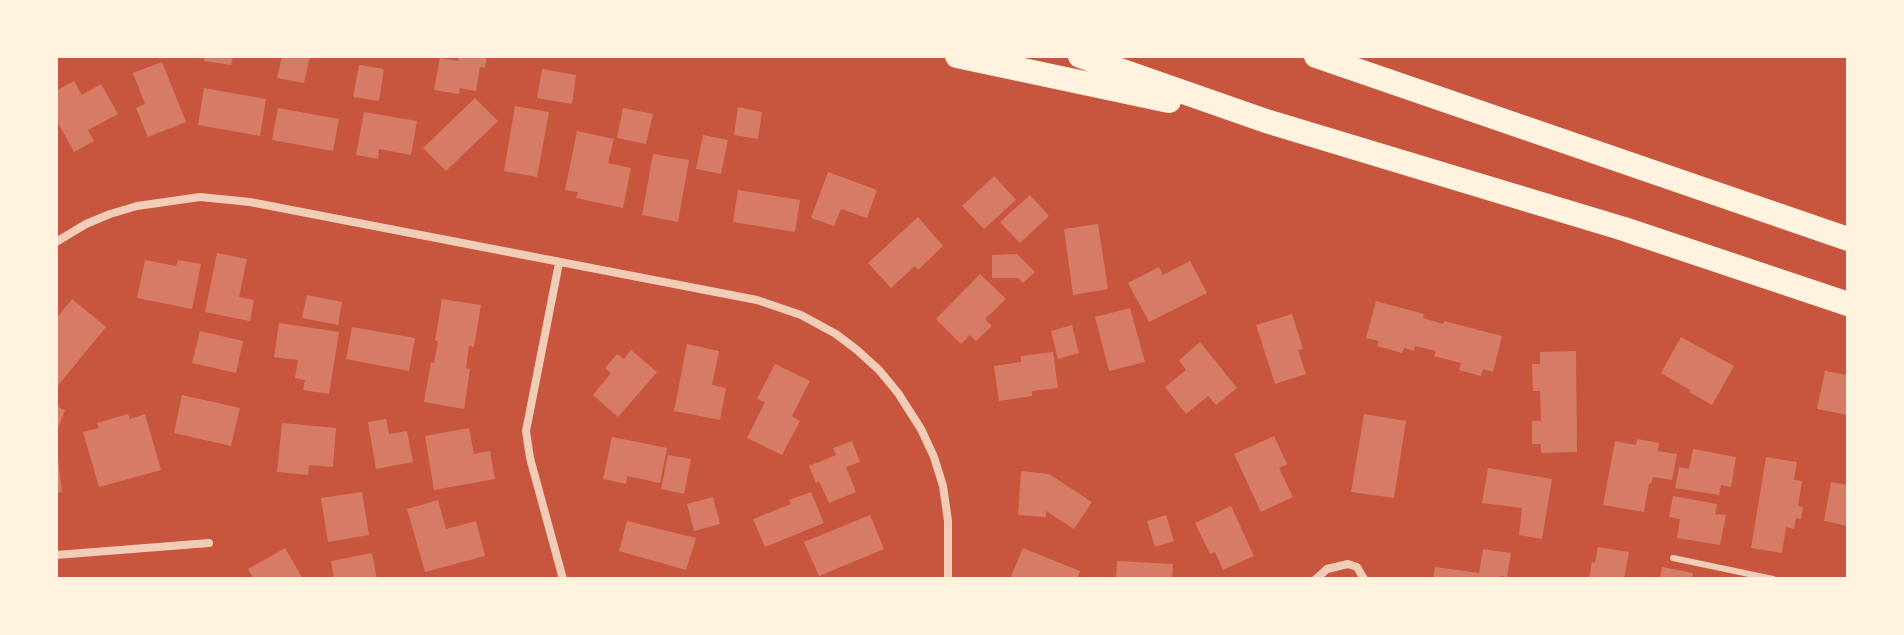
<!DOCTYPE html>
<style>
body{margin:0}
#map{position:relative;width:1904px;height:635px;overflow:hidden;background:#c8553d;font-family:Inter,sans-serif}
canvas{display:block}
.frame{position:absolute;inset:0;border:58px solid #fff3e0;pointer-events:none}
</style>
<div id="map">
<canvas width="1904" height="635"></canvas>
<div class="frame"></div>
</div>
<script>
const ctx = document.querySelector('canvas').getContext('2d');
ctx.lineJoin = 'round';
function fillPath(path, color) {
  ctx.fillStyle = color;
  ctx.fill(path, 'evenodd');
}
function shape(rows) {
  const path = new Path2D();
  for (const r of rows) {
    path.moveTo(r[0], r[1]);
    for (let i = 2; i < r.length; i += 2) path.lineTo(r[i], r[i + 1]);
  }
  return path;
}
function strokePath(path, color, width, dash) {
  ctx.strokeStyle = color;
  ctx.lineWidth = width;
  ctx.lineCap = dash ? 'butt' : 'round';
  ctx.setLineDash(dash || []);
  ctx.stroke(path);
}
fillPath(shape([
 [205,56,233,56,231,65,204,61],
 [282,56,310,56,304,83,277,78],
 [459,56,487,56,485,68,480,67,476,91,460,88,459,94,434,90,440,58,458,61],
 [162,62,186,122,148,137,136,108,145,104,133,73],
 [359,65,384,69,379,101,353,97],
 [542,69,576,75,572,104,537,98],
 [74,81,82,95,101,84,118,114,88,130,94,141,74,152,56,119,56,91],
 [204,88,266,99,260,136,198,125],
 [475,98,498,121,446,171,423,148],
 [515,106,549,112,537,177,504,171],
 [738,107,762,112,758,139,734,135],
 [278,108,339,119,333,151,272,140],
 [623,108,653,114,646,144,617,138],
 [364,112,417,121,411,155,379,149,378,159,356,155],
 [577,131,614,139,608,163,631,168,623,208,576,198,578,192,565,190],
 [703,135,728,140,721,174,696,169],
 [653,154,689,160,678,222,642,215],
 [828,172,877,190,867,218,841,209,834,226,811,218],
 [994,176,1016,200,984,229,962,206],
 [738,190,800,200,795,232,733,222],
 [1030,195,1049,216,1020,243,1000,222],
 [918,217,943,246,918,270,915,266,891,288,868,263],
 [1098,224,1108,289,1073,295,1064,229],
 [217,253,247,259,239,297,254,300,250,321,205,312],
 [1017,254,1035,272,1023,283,1018,278,992,278,992,255],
 [145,260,176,266,178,260,201,264,192,309,137,298],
 [1190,261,1207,293,1149,322,1128,283,1159,267,1163,275],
 [980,274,1006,299,985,319,992,326,976,341,970,335,961,344,936,319],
 [307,295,342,302,338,325,302,318],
 [72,299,106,327,56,388,56,319],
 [442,299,481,305,474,347,469,346,466,368,470,369,464,409,424,402,431,362,434,363,438,341,435,341],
 [1376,301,1424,314,1423,318,1443,324,1444,321,1502,336,1493,372,1483,369,1481,376,1459,370,1461,363,1434,356,1436,351,1415,346,1414,351,1404,348,1402,353,1377,346,1379,341,1366,338],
 [1130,308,1145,362,1109,371,1095,317],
 [1292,314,1303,349,1298,350,1306,374,1275,384,1256,325],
 [279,323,339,332,329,394,303,390,305,380,295,378,298,360,274,357],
 [1072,325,1079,353,1058,359,1051,331],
 [352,327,415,338,409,371,346,359],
 [200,331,243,341,236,373,192,363],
 [1681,337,1734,366,1712,405,1689,392,1690,390,1661,373],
 [1200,342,1237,388,1216,405,1208,396,1186,414,1165,387,1186,370,1179,360],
 [687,344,719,351,712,385,726,388,720,420,674,411],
 [631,350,657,372,618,417,593,395,611,373,605,368,617,354,624,359],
 [1576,351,1577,452,1541,453,1541,444,1532,444,1532,421,1541,421,1540,391,1533,391,1532,364,1540,364,1540,352],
 [1053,352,1058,388,1032,391,1032,396,999,401,994,366,1021,362,1021,356],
 [775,364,810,381,792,416,800,421,782,455,747,438,765,402,757,399],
 [1825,371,1848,375,1848,415,1817,409],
 [182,395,240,408,231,446,174,433],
 [56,406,65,410,56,434],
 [128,414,130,419,145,414,161,470,99,487,83,432,99,428,97,423],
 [1364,414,1406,421,1394,498,1351,492],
 [386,419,389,434,407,431,413,462,376,469,368,422],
 [282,423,336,428,333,467,309,465,308,475,277,472],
 [469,428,474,454,490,451,495,479,434,490,425,436],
 [1274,436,1287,464,1279,468,1293,497,1261,512,1234,454],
 [612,437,667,448,660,483,627,476,626,484,603,479],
 [1637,439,1659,443,1658,451,1677,454,1672,480,1653,477,1651,484,1649,483,1644,512,1603,505,1615,441,1636,445],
 [852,441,860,462,846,467,856,492,829,503,819,481,816,483,809,466,836,455,833,448],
 [1693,449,1736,457,1731,487,1721,485,1719,495,1675,488,1679,467,1689,469],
 [668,455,691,459,684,494,661,489],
 [56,457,58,457,62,492,56,493],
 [1766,457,1797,462,1794,480,1802,481,1798,506,1803,507,1801,519,1796,518,1794,529,1786,527,1782,553,1751,548],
 [1488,468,1552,479,1542,539,1519,535,1522,508,1482,503],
 [1021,471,1049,474,1092,502,1074,529,1046,511,1046,517,1018,515],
 [1831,482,1848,485,1848,526,1824,521],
 [362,492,369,535,328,542,321,498],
 [811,492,824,523,765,547,753,519,791,504,789,500],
 [1673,496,1717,504,1715,514,1726,515,1720,545,1677,538,1680,519,1669,517],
 [713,497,720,524,694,531,687,504],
 [438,500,446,529,476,521,485,556,425,572,407,509],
 [1231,506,1254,556,1223,570,1215,552,1210,554,1195,523],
 [870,515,884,549,819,576,804,542],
 [1166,515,1174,541,1155,547,1147,521],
 [627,521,696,538,686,570,619,551],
 [1598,547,1629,552,1624,579,1589,579,1592,562,1595,563],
 [285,548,303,579,254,579,248,569],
 [1023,548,1080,571,1077,579,1010,579],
 [1483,549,1511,553,1507,577,1500,576,1499,579,1433,579,1435,567,1479,573],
 [372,553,377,579,334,579,331,561],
 [1117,561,1173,564,1172,579,1116,579],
 [1662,567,1693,573,1692,579,1660,579]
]), '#d67c66');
strokePath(shape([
 [1673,558,1773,579]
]), '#f1ccb7', 6);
strokePath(shape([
 [56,242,86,224,110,214,137,206,200,197,250,202,757,300,801,315,836,334,857,350,879,370,898,393,921,429,934,457,943,486,948,521,948,579],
 [559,263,526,431,530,458,563,579],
 [56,555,209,543],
 [1316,579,1327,569,1348,564,1357,567,1364,579]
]), '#f1ccb7', 8);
strokePath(shape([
 [957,56,1169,101],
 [1080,56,1266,121,1624,229,1848,304],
 [1316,56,1848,239]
]), '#fff3e0', 24);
</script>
